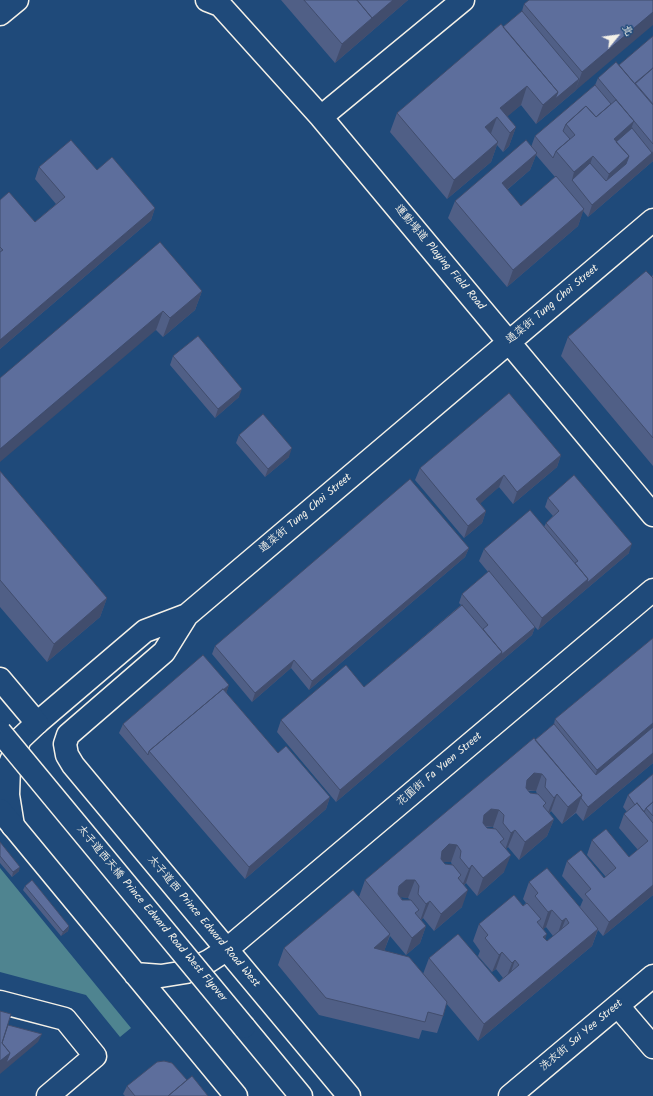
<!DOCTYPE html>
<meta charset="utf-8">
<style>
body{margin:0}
#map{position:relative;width:653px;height:1096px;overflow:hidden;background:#1f4a7a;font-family:Kalam,"LXGW WenKai TC",sans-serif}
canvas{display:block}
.north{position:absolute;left:597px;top:16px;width:40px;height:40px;-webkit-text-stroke:3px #1f4a7a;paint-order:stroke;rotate:61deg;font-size:11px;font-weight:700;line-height:16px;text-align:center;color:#f4f1e8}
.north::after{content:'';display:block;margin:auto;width:14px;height:18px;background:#f4f1e8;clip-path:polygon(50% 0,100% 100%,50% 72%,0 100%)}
</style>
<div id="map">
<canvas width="653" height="1096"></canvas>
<div class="north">北</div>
</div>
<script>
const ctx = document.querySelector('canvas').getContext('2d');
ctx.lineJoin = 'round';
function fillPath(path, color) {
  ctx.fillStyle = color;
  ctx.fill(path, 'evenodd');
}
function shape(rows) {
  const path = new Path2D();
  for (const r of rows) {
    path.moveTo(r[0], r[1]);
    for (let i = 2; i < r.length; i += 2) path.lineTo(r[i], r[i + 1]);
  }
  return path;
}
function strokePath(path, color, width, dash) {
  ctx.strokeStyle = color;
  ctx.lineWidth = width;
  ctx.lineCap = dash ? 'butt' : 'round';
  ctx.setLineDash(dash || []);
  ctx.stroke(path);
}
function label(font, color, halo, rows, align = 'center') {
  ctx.font = font + ' Kalam,"LXGW WenKai TC",sans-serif';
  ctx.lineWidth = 3.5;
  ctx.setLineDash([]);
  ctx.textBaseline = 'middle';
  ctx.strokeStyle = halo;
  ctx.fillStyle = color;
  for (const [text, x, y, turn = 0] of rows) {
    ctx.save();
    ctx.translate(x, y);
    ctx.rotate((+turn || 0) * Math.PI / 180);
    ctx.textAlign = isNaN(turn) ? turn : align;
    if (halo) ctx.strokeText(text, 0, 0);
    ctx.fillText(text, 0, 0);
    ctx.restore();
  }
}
fillPath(shape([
 [0,868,131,1028,120,1037,86,995,0,972]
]), '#4f8490');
const minor = shape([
 [207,0,220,5,321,117,653,515],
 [321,117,463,0],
 [187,615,164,652,68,735,65,744,67,755,73,765,349,1096],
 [13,826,8,795,9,766,20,739,37,723,145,631,187,615,653,220],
 [226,950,653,590],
 [0,1002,65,1019,95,1056,48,1096],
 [618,1006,653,1047],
 [510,1096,653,976]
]);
const major = shape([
 [0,14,17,0],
 [0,679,37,723],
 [0,810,236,1096],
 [135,974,161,976,186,972,209,961,226,950],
 [244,1027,301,1096]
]);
strokePath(minor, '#f4f1e8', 25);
strokePath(major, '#f4f1e8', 25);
strokePath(minor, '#1f4a7a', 22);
strokePath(major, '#1f4a7a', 22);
const majorBridge = shape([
 [0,732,244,1027]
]);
strokePath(majorBridge, '#f4f1e8', 25, []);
strokePath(majorBridge, '#1f4a7a', 22);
fillPath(shape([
 [281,0,408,0,335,63],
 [653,0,575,91,536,124,521,105,507,116,516,127,509,146,503,152,497,145,491,162,447,199,390,132,397,113,503,27,522,11,524,4],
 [653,36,653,161,588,217,583,211,578,226,507,287,448,218,455,201,531,147,535,136,595,85,598,78,619,65],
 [536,155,555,177,521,206,507,190,530,170],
 [39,167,97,170,155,208,151,220,0,349,0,200,35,222,56,204,35,179],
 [653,274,653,466,561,356,568,337,652,277],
 [202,291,195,310,163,337,156,330,0,378],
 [173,356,239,397,215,418,170,365],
 [239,435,289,457,265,477,236,443],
 [561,455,557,467,513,504,499,487,480,503,486,511,482,523,464,538,415,480,420,468],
 [0,471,107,598,100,617,47,662,0,607],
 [548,498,629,553,538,630,535,627,532,635,336,802,277,732,281,720,364,687,461,605,459,603,462,594,488,572,479,561,484,549,544,527,546,523,553,516,545,507],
 [469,548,465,557,309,690,291,668,252,702,212,654,215,646],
 [653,638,653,763,583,821,576,813,562,824,551,811,549,814,554,819,547,836,519,860,508,847,506,849,504,872,477,896,466,883,464,885,462,907,434,931,423,918,421,920,426,926,420,943,406,955,390,936,384,951,423,974,429,958,499,982,503,978,496,969,492,972,478,956,480,951,473,941,479,924,523,906,526,903,523,899,529,882,580,907,583,900,562,876,567,861,604,878,606,877,587,855,592,840,629,857,638,850,619,828,624,814,627,812,623,807,628,795,653,774,653,895,603,936,598,930,592,946,478,1041,446,1003,443,1016,437,1033,422,1030,419,1039,319,1015,278,965,284,948,359,897,365,880,554,724,555,719],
 [528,791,536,791,537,794,530,793],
 [486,827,493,827,494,829,487,828],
 [443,862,451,862,452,865,445,864],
 [401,897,408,898,410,900,402,900],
 [546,927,553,936,547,941,545,939,543,929],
 [229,685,226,693,278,753,330,797,326,809,245,879,119,733,123,724],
 [0,842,19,871,12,877,0,863],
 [25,886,69,926,68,931,61,936,23,890],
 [187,1080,208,1096,125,1096,123,1094,127,1086]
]), '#505f86');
fillPath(shape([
 [393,0,408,0,335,63,342,44],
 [653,12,653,25,575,91,582,72],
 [579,79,575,91,536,124,543,105,558,92],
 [527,86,521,105,501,122,500,108],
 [497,117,490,136,485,127],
 [634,121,627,140,611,146,614,139],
 [516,127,509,146,503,152,510,133],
 [498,142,491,162,447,199,454,180],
 [653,151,653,161,588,217,592,205,652,153],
 [537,153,530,170,495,200,502,183],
 [593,156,586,175,572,180,574,172],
 [629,156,622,176,602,193,609,174],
 [155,208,151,220,0,349,0,340],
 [584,209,578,226,507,287,513,270],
 [202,291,195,310,163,337,170,318],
 [163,311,156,330,0,462,0,449],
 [242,389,239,397,215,418,218,409],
 [292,448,289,457,265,477,268,469],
 [561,455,557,467,513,504,517,492],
 [504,475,499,487,472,511,476,499],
 [486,511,482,523,464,538,468,526],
 [632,544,629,553,538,630,542,618,588,579],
 [469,548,465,557,309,690,312,681],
 [107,598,100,617,47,662,54,644],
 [535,627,532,635,336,802,340,790,502,652],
 [294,660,291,668,252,702,255,693],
 [229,685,226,693,151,753],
 [653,723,653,737,590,789,597,770],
 [653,753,653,763,583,821,588,807],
 [534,773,542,774,536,791,528,790,520,797,527,780],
 [557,794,551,811,547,815,554,798],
 [582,795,576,812,562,824,568,807],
 [330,797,326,809,245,879,249,867],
 [491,809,499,810,493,827,485,826,477,832,484,815],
 [554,819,547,836,519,860,525,842],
 [515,830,508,847,505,850,511,833],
 [449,844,457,845,451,862,443,862,435,868,442,851],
 [511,855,504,872,477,896,483,878],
 [472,865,466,883,462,886,469,869],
 [20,867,19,871,12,877,13,872],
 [406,880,415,880,408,898,400,897,393,903,399,886],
 [653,885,653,895,603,936,609,922],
 [468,890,462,907,434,931,441,914],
 [430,901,423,918,420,921,426,904],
 [552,910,546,927,542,930,548,912],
 [566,918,559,936,556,939,562,921],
 [69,926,68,931,61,936,63,932],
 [426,926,420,943,406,955,412,938],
 [598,929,592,946,478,1041,484,1024],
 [390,934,384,952,374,948],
 [547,934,541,951,543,937],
 [502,952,496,969,492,972,499,955],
 [515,960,509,978,505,981,512,963],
 [42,1034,38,1042,0,1074,0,1061,10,1053]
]), '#414d6d');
const building = shape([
 [304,0,357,0,372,18,342,44,304,0],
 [357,0,393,0,372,18,357,0],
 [529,0,653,0,653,12,582,72,524,4,529,0],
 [522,11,579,79,555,99,558,92,503,27,522,11],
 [501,24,558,92,543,105,527,86,500,108,516,127,510,133,497,117,485,127,498,142,454,180,397,113,501,24],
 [653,36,653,68,635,84,619,65,653,36],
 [616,62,653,105,653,144,634,121,598,78,616,62],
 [653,68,653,104,635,83,653,68],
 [595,85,611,104,596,117,586,106,566,124,563,131,570,139,556,151,553,158,535,136,595,85],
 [616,100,634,121,614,139,629,156,609,174,593,156,574,172,556,151,575,135,566,124,586,106,596,117,616,100],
 [632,128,652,153,592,205,572,180,590,163,606,181,626,164,629,156,616,142,632,128],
 [71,140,97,170,112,157,155,208,0,340,0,252,3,250,0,247,0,200,9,192,35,222,65,197,39,167,71,140],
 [526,140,537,153,502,183,521,206,556,176,584,209,513,270,455,201,526,140],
 [160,242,202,291,170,318,163,311,0,449,0,378,160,242],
 [646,271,653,278,653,438,568,337,646,271],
 [198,336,242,389,218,409,173,356,198,336],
 [509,393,561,455,517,492,504,475,476,499,486,511,468,526,420,468,509,393],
 [263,414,292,448,268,469,239,435,263,414],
 [0,471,107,598,54,644,0,580,0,471],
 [574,475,632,544,587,583,588,579,575,563,578,561,546,523,559,511,548,498,574,475],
 [410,479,469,548,312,681,294,660,255,693,215,646,410,479],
 [530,510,588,579,542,618,484,549,530,510],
 [489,571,535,627,501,655,502,652,483,629,488,625,462,594,489,571],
 [462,605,502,652,340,790,281,720,346,665,364,687,462,605],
 [653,638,653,723,597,770,555,719,653,638],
 [203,655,229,685,223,690,223,689,149,751,148,755,123,724,203,655],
 [223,689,278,753,286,746,330,797,249,867,149,751,223,689],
 [554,724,596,775,653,727,653,753,588,807,581,798,582,795,535,740,554,724],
 [534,738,582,795,568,807,557,794,554,798,545,787,546,779,542,774,534,773,527,780,526,788,530,793,538,794,546,803,543,806,554,819,525,842,515,830,511,833,503,823,504,815,499,810,491,809,484,815,483,823,487,828,496,829,504,839,500,842,511,855,483,878,472,865,469,869,460,858,461,851,457,845,449,844,442,851,441,859,445,864,453,865,461,875,458,878,468,890,441,914,430,901,426,904,418,894,419,886,415,880,406,880,399,886,398,894,402,900,411,900,419,910,415,913,426,926,412,938,365,880,534,738],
 [653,774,653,802,646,808,644,812,637,803,635,805,628,795,653,774],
 [653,802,653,816,646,808,653,802],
 [637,803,653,823,653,885,609,922,585,894,591,889,567,861,581,850,604,878,616,868,592,840,606,829,629,857,648,841,624,814,637,803],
 [0,842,20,867,13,872,0,856,0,842],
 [547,868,598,929,484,1024,429,958,458,934,499,982,519,965,515,960,512,963,502,952,499,955,485,938,488,935,479,924,514,895,523,906,527,903,541,919,537,922,547,934,543,937,547,941,569,923,566,918,562,921,552,910,548,912,535,896,538,893,529,882,547,868],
 [32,880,69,926,63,932,25,886,32,880],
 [353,890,390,934,374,948,409,957,447,1002,443,1016,428,1012,425,1022,326,998,284,948,353,890],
 [0,1011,11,1014,2,1043,10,1053,0,1061,0,1011],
 [8,1025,42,1034,6,1063,10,1053,2,1043,8,1025],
 [164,1061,172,1063,187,1080,168,1096,135,1096,127,1086,157,1062,164,1061],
 [192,1076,208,1096,168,1096,192,1076]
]);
fillPath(building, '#5d6e9c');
strokePath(building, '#414d6d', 1);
label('11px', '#f4f1e8', '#1f4a7a', [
 ["運動場道 Playing Field Road",439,258,50],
 ["通菜街 Tung Choi Street",553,305,-40],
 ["通菜街 Tung Choi Street",306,514,-40],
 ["花園街 Fa Yuen Street",440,770,-40],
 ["太子道西天橋 Prince Edward Road West Flyover",151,914,50],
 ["太子道西 Prince Edward Road West",203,922,50],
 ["洗衣街 Sai Yee Street",582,1036,-40]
]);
</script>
